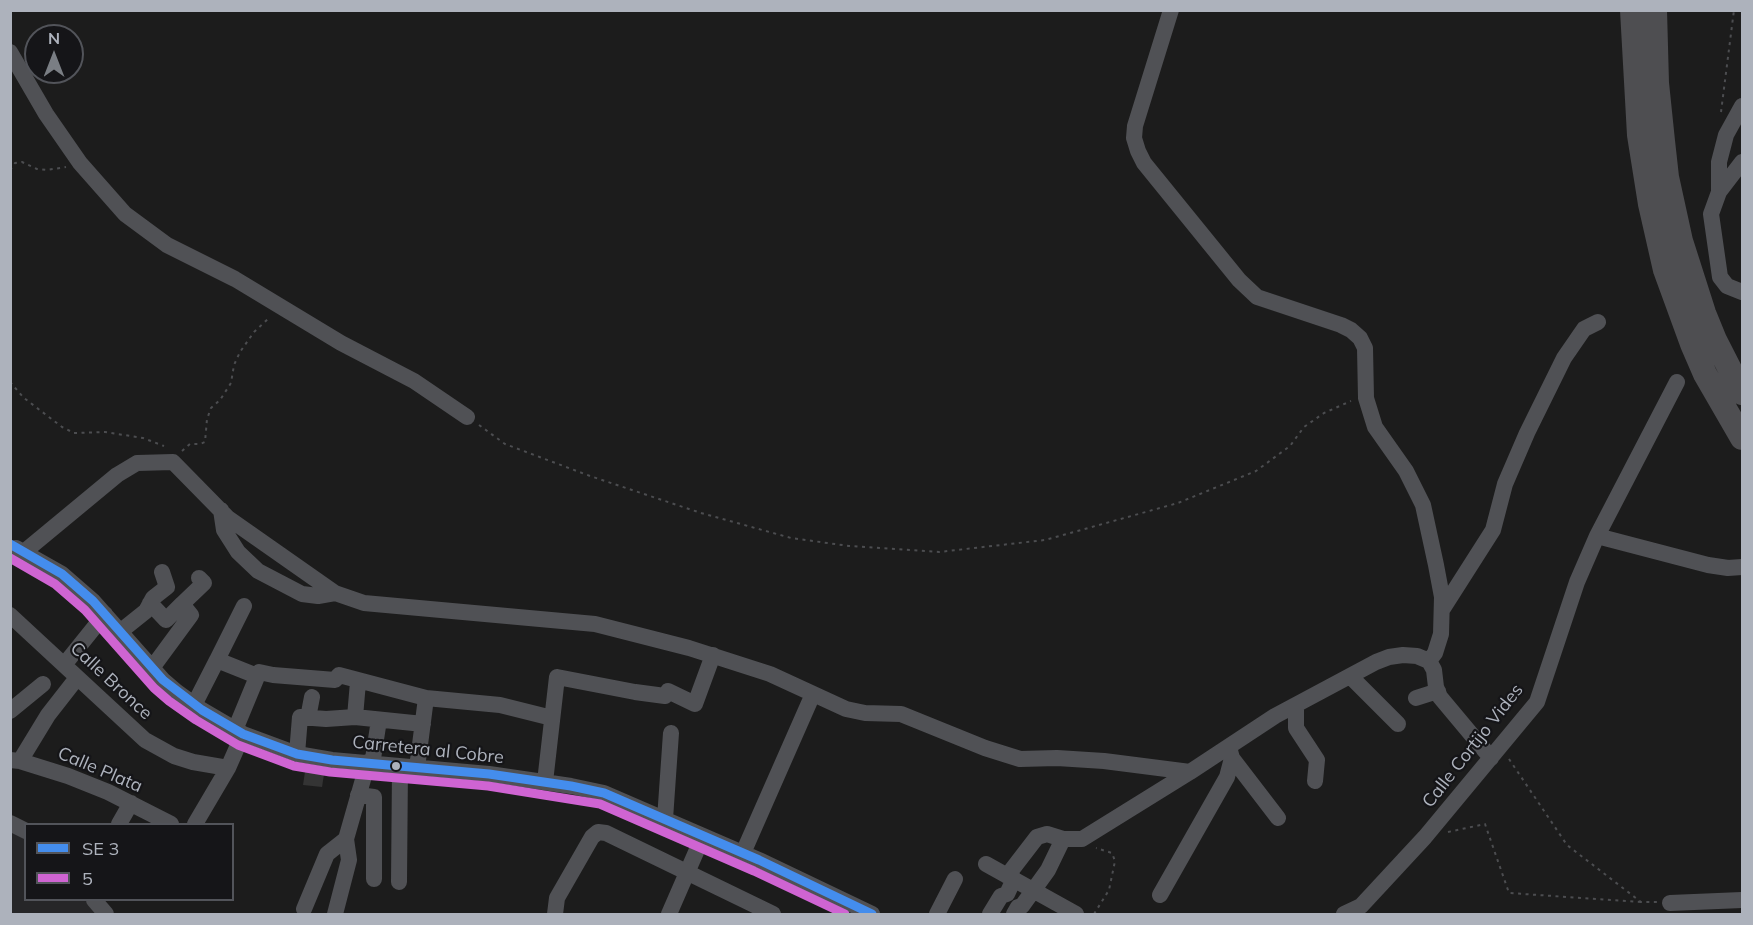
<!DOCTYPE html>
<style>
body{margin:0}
#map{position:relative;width:1753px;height:925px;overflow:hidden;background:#1c1c1c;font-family:Mulish,sans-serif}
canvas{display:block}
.frame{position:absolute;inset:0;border:12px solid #adb2bc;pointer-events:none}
.legend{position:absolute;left:24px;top:823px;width:210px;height:78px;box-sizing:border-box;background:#151518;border:2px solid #52545a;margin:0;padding:8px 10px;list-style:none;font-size:18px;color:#adb2bc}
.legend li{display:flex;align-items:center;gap:12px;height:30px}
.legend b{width:30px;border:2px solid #52545a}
.north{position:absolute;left:24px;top:24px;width:60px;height:60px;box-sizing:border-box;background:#151518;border:2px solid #52545a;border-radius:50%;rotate:0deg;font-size:16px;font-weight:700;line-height:24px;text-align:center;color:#adb2bc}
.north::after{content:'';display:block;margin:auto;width:21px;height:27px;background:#7a7e84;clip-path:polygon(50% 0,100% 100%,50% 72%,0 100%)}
</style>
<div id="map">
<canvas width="1753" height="925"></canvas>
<div class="frame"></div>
<ul class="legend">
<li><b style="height:8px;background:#448ded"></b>SE 3</li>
<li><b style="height:8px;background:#cf64d2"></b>5</li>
</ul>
<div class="north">N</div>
</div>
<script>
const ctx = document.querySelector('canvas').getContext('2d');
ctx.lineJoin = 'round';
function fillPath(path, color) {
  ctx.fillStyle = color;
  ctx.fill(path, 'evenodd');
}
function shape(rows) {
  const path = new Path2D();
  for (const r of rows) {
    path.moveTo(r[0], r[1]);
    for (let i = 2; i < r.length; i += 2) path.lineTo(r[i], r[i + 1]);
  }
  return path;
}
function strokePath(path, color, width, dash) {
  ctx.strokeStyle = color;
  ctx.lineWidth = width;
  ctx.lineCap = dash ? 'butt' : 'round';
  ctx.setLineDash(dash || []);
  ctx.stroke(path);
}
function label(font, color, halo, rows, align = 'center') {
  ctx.font = font + ' Mulish,sans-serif';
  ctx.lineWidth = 4.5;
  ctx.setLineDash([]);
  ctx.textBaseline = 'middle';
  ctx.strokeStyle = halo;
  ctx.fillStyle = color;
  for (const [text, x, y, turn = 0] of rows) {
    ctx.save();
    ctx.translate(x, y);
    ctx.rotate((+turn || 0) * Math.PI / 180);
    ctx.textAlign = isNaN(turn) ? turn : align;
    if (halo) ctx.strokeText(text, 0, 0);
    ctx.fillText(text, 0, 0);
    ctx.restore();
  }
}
fillPath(shape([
 [10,829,25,838,26,900,88,900,101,914,11,914]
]), '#262628');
fillPath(shape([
 [306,765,325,768,322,787,303,785]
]), '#343434');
strokePath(shape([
 [1721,112,1734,10],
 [10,170,15,163,22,162,37,169,47,170,66,167],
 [10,382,24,398,62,427,74,433,105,432,143,438,164,446],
 [479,425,505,444,590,476,701,513,791,538,849,546,939,552,1045,540,1178,503,1256,471,1290,446,1304,427,1324,413,1351,401],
 [182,451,190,444,200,444,205,442,207,419,211,408,220,400,231,383,234,365,240,352,254,332,269,318],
 [1509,759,1567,845,1641,902,1657,902],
 [1448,832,1485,824,1509,893,1641,902],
 [1094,914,1109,890,1115,861,1112,853,1096,848]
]), '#4c4d50', 2, [3, 4.5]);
strokePath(shape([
 [1171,10,1135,126,1134,138,1138,151,1144,163,1239,280,1257,297,1341,325,1351,330,1360,338,1365,348,1366,398,1375,427,1406,471,1423,505,1436,565,1442,597,1441,634,1435,653,1429,661],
 [10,52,46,114,80,163,125,214,167,245,235,279,341,343,414,381,467,417],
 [1742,162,1719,192,1711,214,1720,277,1727,286,1742,292],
 [1719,192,1719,162,1726,135,1742,106],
 [221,510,224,530,238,552,258,571,302,594,318,596,335,593],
 [1597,536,1708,565,1728,568,1742,567],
 [16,548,62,574,93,601,163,680,177,692,202,710,243,734,297,754,332,760,489,774,571,786,604,793,759,860,872,914],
 [10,556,24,552,117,475,137,463,173,462,228,518,335,593,364,603,595,624,689,648,770,674,846,709,865,713,901,714,985,748,1020,759,1057,758,1104,761,1190,772,1275,716,1376,662,1389,657,1403,655,1417,656,1429,661,1434,670,1436,687,1440,697,1491,758],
 [150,603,166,620,182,604],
 [1442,610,1493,530,1505,484,1527,433,1564,358,1584,329,1598,322],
 [10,615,145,740,174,756,193,762,228,768],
 [121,631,146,611,153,598,167,587,162,572],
 [217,660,244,606],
 [64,665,105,614],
 [152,668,191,615,182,604,204,583,199,578],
 [1350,676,1398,724],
 [1416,698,1438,691],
 [194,705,217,660,257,676],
 [1296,705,1296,728,1317,760,1315,781],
 [10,711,43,684],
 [355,717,358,682],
 [308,718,312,697],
 [235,730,259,672,273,675,335,680,339,675,426,698,500,705,552,718],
 [297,754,300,717,326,719,355,717,423,724],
 [1232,758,1278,818],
 [10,760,20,761,68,776,108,792,171,824],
 [20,761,48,715,73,683,79,679],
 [372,765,379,720],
 [417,768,426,698],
 [545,782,557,677,635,692,665,696,668,691,695,704,713,655],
 [358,795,374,797,374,879],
 [665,819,671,733],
 [10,823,26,831],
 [119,824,131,803],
 [195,824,228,768,243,734],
 [346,839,368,762],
 [743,853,813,694],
 [986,864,1076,914],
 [1007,876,1037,837,1047,834,1063,839,1082,839,1190,772],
 [399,882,400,767],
 [1160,895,1227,777,1232,758,1229,747],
 [94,900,106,914],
 [1670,903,1742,900],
 [304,909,327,854,346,839,349,860,335,914],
 [555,914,557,898,592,837,598,832,606,833,773,914],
 [669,914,703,836],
 [937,914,955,879],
 [990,914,1001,896,1007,894,1014,879],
 [1014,914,1018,907,1022,906,1048,870,1063,839],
 [1344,914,1361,906,1425,837,1537,702,1577,582,1597,536,1677,382]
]), '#505155', 16);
strokePath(shape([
 [1632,10,1639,135,1650,204,1665,270,1692,344,1705,374,1742,438],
 [1655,10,1657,83,1663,141,1667,177,1681,241,1704,313,1715,340,1742,393]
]), '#4e4e51', 24);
strokePath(shape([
 [10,544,62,574,93,601,163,680,202,710,243,734,297,754,332,760,489,774,571,786,604,793,759,860,872,914]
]), '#448ded', 9);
strokePath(shape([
 [10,558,55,584,85,610,154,688,169,701,196,720,238,745,294,766,330,772,488,786,600,804,754,871,845,914]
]), '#cf64d2', 9);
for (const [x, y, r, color] of [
 [396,766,5,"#adb2bc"]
]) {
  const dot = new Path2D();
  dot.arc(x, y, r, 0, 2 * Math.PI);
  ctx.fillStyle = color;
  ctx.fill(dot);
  strokePath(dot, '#151518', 2);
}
label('18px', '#adb2bc', '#151518', [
 ["Calle Bronce",111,681,43],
 ["Calle Cortijo Vides",1473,746,-52],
 ["Carretera al Cobre",428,750,6],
 ["Calle Plata",100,770,23]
]);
</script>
